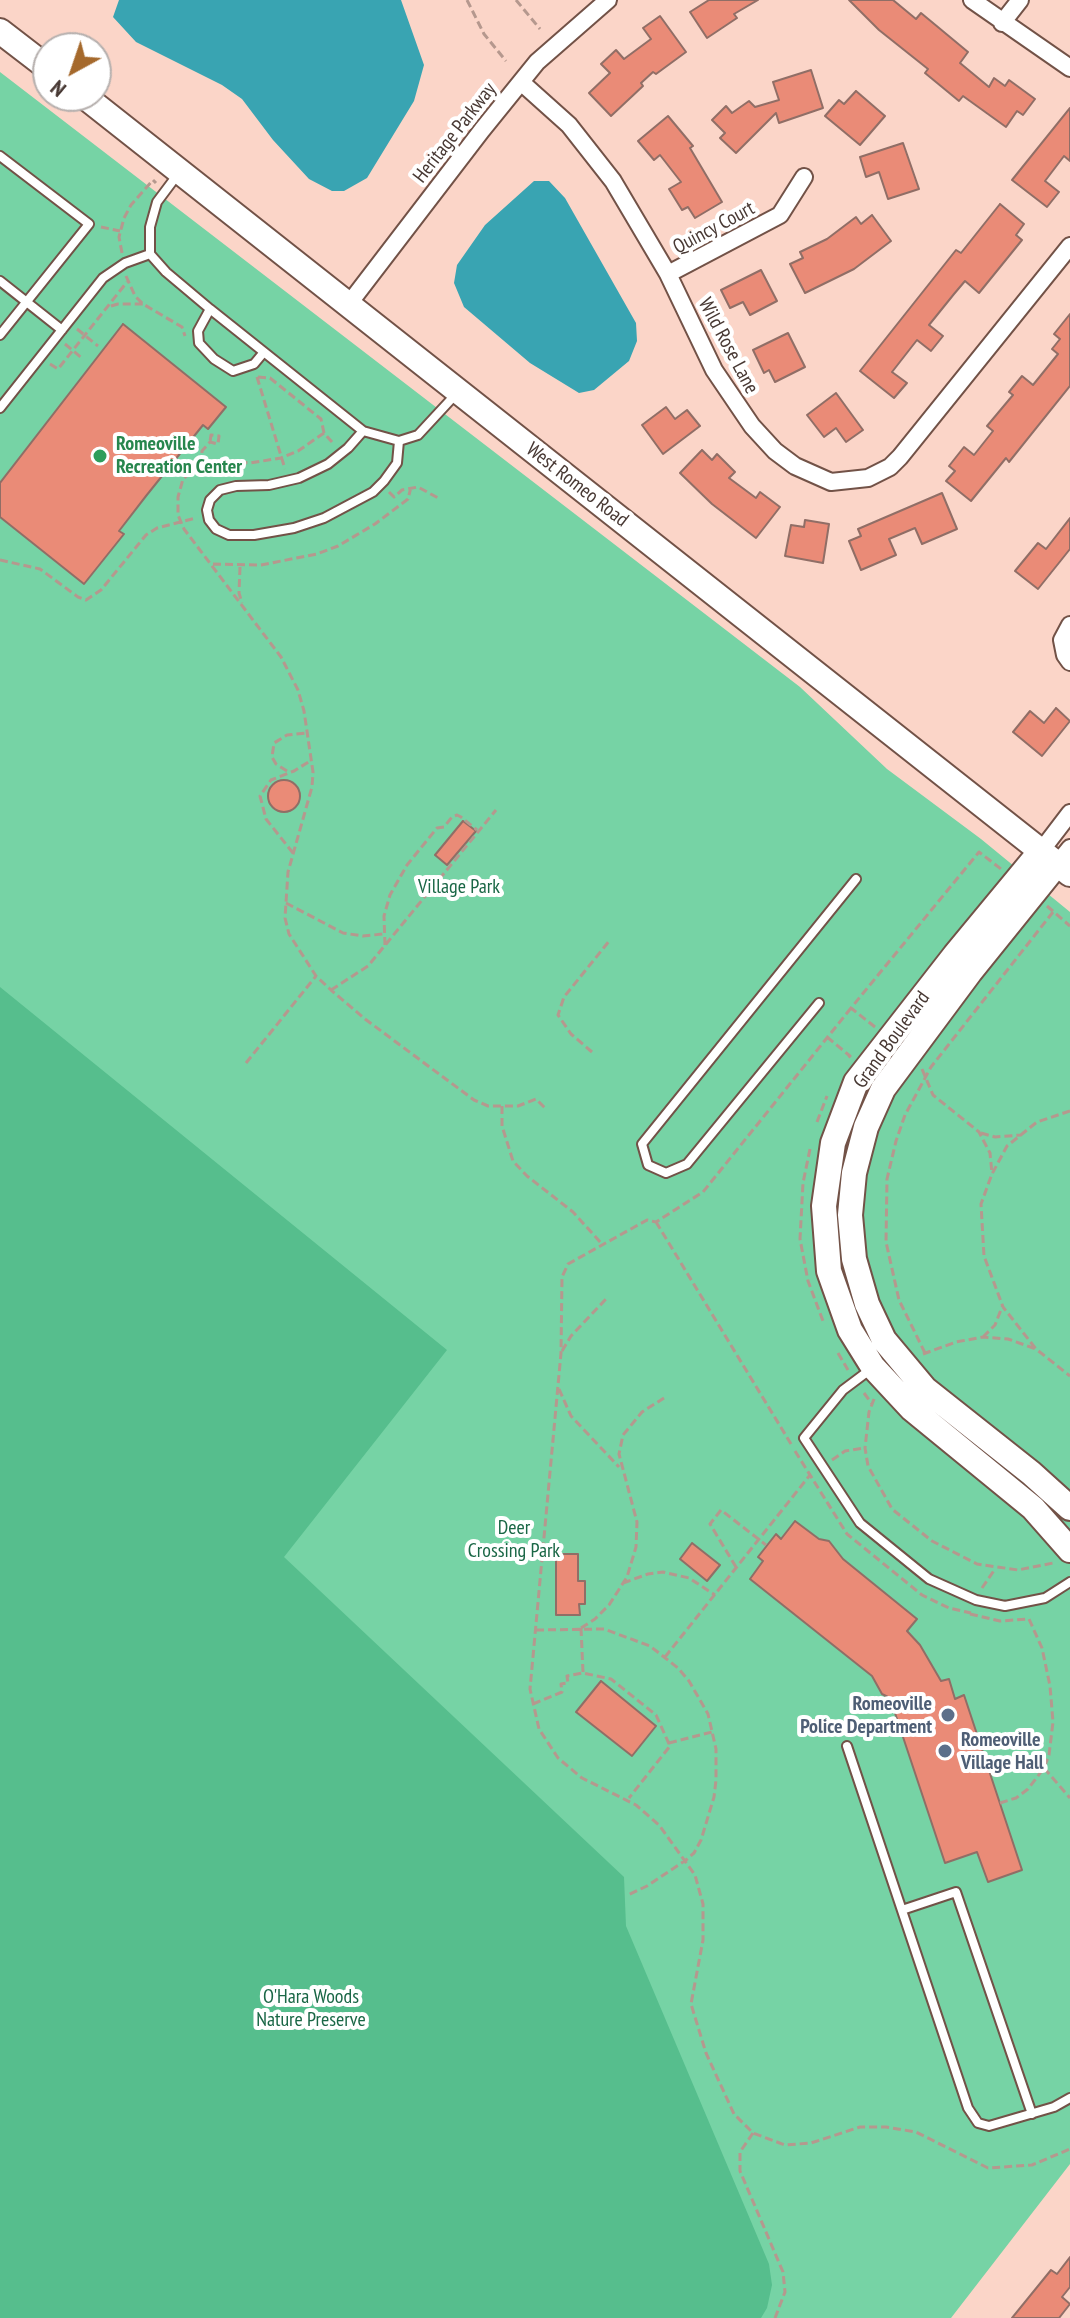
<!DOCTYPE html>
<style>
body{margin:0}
#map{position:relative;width:1070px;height:2318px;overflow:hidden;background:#fbd5c8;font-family:"PT Sans Narrow",sans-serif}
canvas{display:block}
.north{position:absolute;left:32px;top:32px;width:80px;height:80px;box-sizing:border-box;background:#fff;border:2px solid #b6b0ae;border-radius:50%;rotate:220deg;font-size:22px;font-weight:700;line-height:32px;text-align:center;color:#483934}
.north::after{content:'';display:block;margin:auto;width:28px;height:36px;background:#a5692c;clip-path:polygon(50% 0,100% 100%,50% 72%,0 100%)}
</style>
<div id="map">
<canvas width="1070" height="2318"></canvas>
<div class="north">N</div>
</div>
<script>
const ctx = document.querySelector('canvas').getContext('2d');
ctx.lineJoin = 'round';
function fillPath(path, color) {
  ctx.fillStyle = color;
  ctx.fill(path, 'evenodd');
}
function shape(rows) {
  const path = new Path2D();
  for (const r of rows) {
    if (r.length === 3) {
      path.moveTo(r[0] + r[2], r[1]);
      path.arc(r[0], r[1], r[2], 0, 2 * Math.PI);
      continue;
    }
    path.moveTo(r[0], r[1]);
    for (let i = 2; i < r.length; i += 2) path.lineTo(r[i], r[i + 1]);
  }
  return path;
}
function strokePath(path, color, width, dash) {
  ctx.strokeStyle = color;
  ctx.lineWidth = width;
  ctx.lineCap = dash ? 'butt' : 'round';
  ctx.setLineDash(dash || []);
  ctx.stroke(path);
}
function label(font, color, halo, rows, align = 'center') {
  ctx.font = font + ' "PT Sans Narrow",sans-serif';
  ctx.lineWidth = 8;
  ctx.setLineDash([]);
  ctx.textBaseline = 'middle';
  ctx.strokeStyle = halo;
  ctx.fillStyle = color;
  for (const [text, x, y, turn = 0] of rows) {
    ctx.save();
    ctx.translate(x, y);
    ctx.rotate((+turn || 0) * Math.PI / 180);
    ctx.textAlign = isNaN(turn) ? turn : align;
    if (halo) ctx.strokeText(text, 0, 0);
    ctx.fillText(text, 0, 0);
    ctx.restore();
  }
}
fillPath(shape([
 [0,72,800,687,887,769,981,839,1070,912,1070,2164,951,2318,0,2318]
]), '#76d3a5');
fillPath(shape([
 [0,987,447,1350,284,1557,624,1877,626,1926,769,2264,772,2285,767,2308,761,2318,0,2318]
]), '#56be8d');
fillPath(shape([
 [119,0,401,0,424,65,414,101,367,178,344,191,332,191,309,179,273,140,242,99,222,85,136,42,113,17],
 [534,181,549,181,565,198,636,323,637,341,629,361,594,390,579,393,530,363,464,307,454,283,457,265,485,225]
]), '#39a4b2');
const building = shape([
 [709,0,758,0,734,14,737,18,707,38,690,12,709,0],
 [849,0,893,0,916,19,921,13,968,52,960,63,989,87,994,78,1005,86,1009,80,1035,99,1023,115,1017,111,1006,127,963,96,959,101,925,73,928,69,879,30,849,0],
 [660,16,686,52,656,74,653,72,641,83,643,86,611,116,589,93,610,73,601,64,616,50,624,59,651,39,643,28,660,16],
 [811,70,823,108,779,123,776,113,736,153,720,138,725,133,712,120,726,106,732,113,749,101,755,107,779,100,773,82,811,70],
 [856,91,885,116,860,145,825,116,839,100,844,104,856,91],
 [1070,108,1070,161,1064,156,1045,181,1059,192,1047,207,1012,180,1070,108],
 [668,116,693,146,690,148,722,202,695,218,688,207,682,210,669,189,681,182,660,155,654,160,638,141,668,116],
 [903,143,919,189,888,199,879,172,866,177,860,157,903,143],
 [1000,204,1024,224,1016,235,1022,240,979,293,965,281,954,294,929,325,943,336,931,351,917,340,892,372,907,383,894,398,860,371,956,250,961,253,1000,204],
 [872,215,891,241,854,269,805,293,790,264,803,258,800,252,827,239,856,217,861,224,872,215],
 [761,270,777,301,750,315,743,302,730,308,721,290,761,270],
 [1070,314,1070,386,1009,462,1006,458,971,501,946,481,955,471,949,466,964,447,974,455,993,431,987,426,1013,395,1009,392,1022,376,1033,385,1058,354,1052,349,1060,339,1054,334,1070,314],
 [123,324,226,407,208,429,203,425,146,496,119,531,124,534,84,584,0,517,0,483,123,324],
 [788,333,805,367,775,382,769,370,764,373,753,350,788,333],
 [836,393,863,430,846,442,836,428,824,437,807,415,836,393],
 [666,407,675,419,687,410,700,426,663,454,642,425,666,407],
 [702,450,712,460,717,454,735,472,729,478,756,498,760,492,780,507,756,538,712,504,680,473,702,450],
 [942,493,957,529,922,544,915,528,889,539,896,555,861,570,849,541,861,536,858,529,942,493],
 [1070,518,1070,549,1038,589,1015,571,1038,543,1046,549,1070,518],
 [805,520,829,524,823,563,785,556,791,525,804,527,805,520],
 [1056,708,1070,721,1042,756,1013,732,1030,711,1044,723,1056,708],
 [284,796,16],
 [463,821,476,831,447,865,435,855,463,821],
 [795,1521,819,1539,829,1541,843,1559,917,1619,907,1631,920,1645,941,1681,949,1679,955,1699,964,1695,1022,1870,988,1882,977,1852,945,1863,890,1698,882,1694,872,1676,750,1579,763,1561,758,1557,776,1534,781,1539,795,1521],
 [692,1543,720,1565,707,1581,680,1559,692,1543],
 [556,1554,578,1554,578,1581,585,1581,585,1604,579,1604,580,1615,556,1615,556,1554],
 [601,1681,656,1726,632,1756,576,1712,601,1681],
 [1070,2257,1070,2287,1062,2297,1070,2304,1059,2318,1012,2318,1051,2270,1057,2274,1070,2257]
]);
fillPath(building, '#ea8b77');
strokePath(building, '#906e66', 2);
const lane = shape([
 [0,156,89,224,0,335],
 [178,174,157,202,150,227,150,254,166,272,210,309,363,431,399,441,418,435,456,394],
 [0,281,62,330],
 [210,309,198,331,199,343,214,359,233,371,254,364,264,352],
 [0,408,103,278,125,263,150,254],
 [363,431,348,448,328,464,299,478,269,485,236,486,220,490,210,500,207,510,209,520,216,529,229,535,254,535,294,528,324,518,373,492,384,481,397,463,399,441],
 [819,1003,687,1164,666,1173,648,1165,642,1144,856,879],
 [871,1369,843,1390,804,1438,860,1523,929,1579,976,1600,1005,1606,1045,1598,1070,1582],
 [847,1746,968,2108,978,2123,989,2126,1054,2107,1070,2098],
 [902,1910,956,1892,1032,2114]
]);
const street = shape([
 [972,0,1070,68],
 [1002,23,1020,0],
 [521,82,569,125,613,181,668,274,714,370,752,426,775,451,795,466,831,482,868,478,890,467,900,457,1070,246],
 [668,274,780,215,804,177],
 [348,305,482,130,537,62,608,0],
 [1070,625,1062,640,1065,655,1070,662],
 [1041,851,1070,813],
 [1057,864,1070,848]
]);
const secondary = shape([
 [0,31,48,68],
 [84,96,1070,874],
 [1041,851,955,955,856,1082,833,1143,824,1206,829,1271,850,1330,873,1367,912,1409,1033,1508,1070,1550],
 [1057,864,970,972,883,1089,866,1127,854,1173,850,1215,854,1259,867,1304,884,1340,925,1389,1031,1473,1070,1508]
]);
strokePath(lane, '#725247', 12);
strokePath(street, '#725247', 20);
strokePath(secondary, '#725247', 28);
strokePath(shape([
 [467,0,484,34,506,61],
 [516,0,540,29],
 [101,227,120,231],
 [122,253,119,237,124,218,131,205,153,180,156,183],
 [126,276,135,296,143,304,182,327,185,336],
 [111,306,118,304,143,304],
 [77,329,98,346],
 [65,344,83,359],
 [50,364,58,369,127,282],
 [257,377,285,469],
 [258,377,270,378,321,419,324,433,332,442],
 [324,433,298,451,281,458,250,463,224,461,198,466,183,479,178,497,178,515,184,529,281,657,298,690,304,711,313,772,312,787,288,872,285,918,289,934,316,976,331,990,365,1019,474,1100,488,1106,518,1106,536,1099,546,1109],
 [202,465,202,451,210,442,218,444,219,436,211,435,210,442],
 [389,492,394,497,402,490,418,487,440,499],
 [0,560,40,569,78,597,86,600,101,590,146,535,157,528,196,518],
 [213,564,261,565,317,554,338,546,375,524,408,499,411,487],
 [240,567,239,593,242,603],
 [287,771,276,764,272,757,274,743,287,735,308,733],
 [293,853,266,819,260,796,271,780,294,771,310,761],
 [286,903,343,933,363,936,383,934],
 [1047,906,1070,926],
 [385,945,384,916,390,895,407,865,437,828,444,827,452,817,457,815,461,817,477,830],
 [331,990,368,966,496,810],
 [851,1008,703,1192,656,1222,647,1220,568,1264,562,1277,561,1353,530,1689,539,1729,558,1758,582,1778,636,1805,659,1825,695,1875,703,1904,703,1940,691,2004,706,2053,734,2114,753,2133,785,2145,811,2143,860,2127,886,2127,916,2132,988,2168,1032,2165,1070,2149],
 [875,1027,851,1008,979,852,1001,869],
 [827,1037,850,1056,848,1058],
 [592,1052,571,1034,558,1015,564,997,610,940],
 [246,1063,316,976],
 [922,1069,933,1095,979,1132,990,1153,992,1174],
 [502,1106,502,1126,513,1161,527,1176,573,1212,602,1244],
 [1070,1111,1037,1122,1007,1146,992,1174,981,1204,984,1256,1003,1307,1036,1349,1070,1376],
 [817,1122,827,1096],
 [981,1133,995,1137,1021,1135],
 [810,1149,803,1183,800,1239,808,1281,823,1321],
 [656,1222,791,1444],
 [983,1337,995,1325,1002,1307],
 [562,1351,571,1336,606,1299],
 [838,1353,848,1370],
 [925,1353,899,1300,886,1242,887,1179,896,1141,905,1115,931,1067,1053,912],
 [923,1354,956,1342,983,1337,1008,1339,1036,1349],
 [559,1389,571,1416,619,1467],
 [864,1393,872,1404],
 [874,1399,869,1412,865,1448,868,1466,892,1509,932,1541,977,1564,1018,1570,1053,1563],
 [795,1451,847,1534,922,1595,949,1608,971,1613],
 [832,1460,845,1451,865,1448],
 [736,1567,710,1524,721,1510,766,1545],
 [623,1583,648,1574,663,1572,689,1578,715,1595],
 [982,1588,995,1569],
 [970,1614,1000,1621,1029,1619,1042,1648,1050,1686,1053,1722,1049,1755,1044,1768,1028,1789,1016,1798,1000,1803],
 [581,1628,595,1619,609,1605,627,1577,636,1547,637,1522,619,1454,623,1435,642,1412,664,1398],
 [581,1628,583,1672],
 [536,1630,604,1629,650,1646,678,1668,689,1681,708,1714,716,1749,716,1780,714,1797,701,1840,694,1853,686,1860,647,1886,628,1895],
 [665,1657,810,1475],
 [533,1704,562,1692,561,1684,568,1683,567,1676,583,1673,611,1679,656,1715,670,1746,629,1798],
 [669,1743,712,1732],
 [1044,1768,1070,1798],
 [753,2133,740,2152,740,2171,783,2272,785,2292,775,2318]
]), '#b5988e', 3, [8, 4]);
strokePath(lane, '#fff', 8);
strokePath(street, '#fff', 16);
strokePath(secondary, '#fff', 24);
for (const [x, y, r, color] of [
 [100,456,8,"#2e9e5b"],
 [948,1715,8,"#5c6f8a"],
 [945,1751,8,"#5c6f8a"]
]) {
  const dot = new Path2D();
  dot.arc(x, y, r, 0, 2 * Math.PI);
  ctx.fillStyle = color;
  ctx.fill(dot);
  strokePath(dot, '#fff', 3);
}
label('20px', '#483934', '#fff', [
 ["Heritage Parkway",455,133,-52],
 ["Quincy Court",714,228,-28],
 ["Wild Rose Lane",728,346,62],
 ["West Romeo Road",577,485,38],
 ["Grand Boulevard",892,1040,-54]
]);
label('bold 20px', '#27864d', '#fff', [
 ["Romeoville",116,444],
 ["Recreation Center",116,467]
], 'left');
label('20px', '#1a6746', '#fff', [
 ["Village Park",459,887],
 ["Deer",514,1528],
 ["Crossing Park",514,1551],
 ["O'Hara Woods",311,1997],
 ["Nature Preserve",311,2020]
]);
label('bold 20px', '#4e5e75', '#fff', [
 ["Romeoville",932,1704],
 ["Police Department",932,1727],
 ["Romeoville",961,1740,"left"],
 ["Village Hall",961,1763,"left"]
], 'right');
</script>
